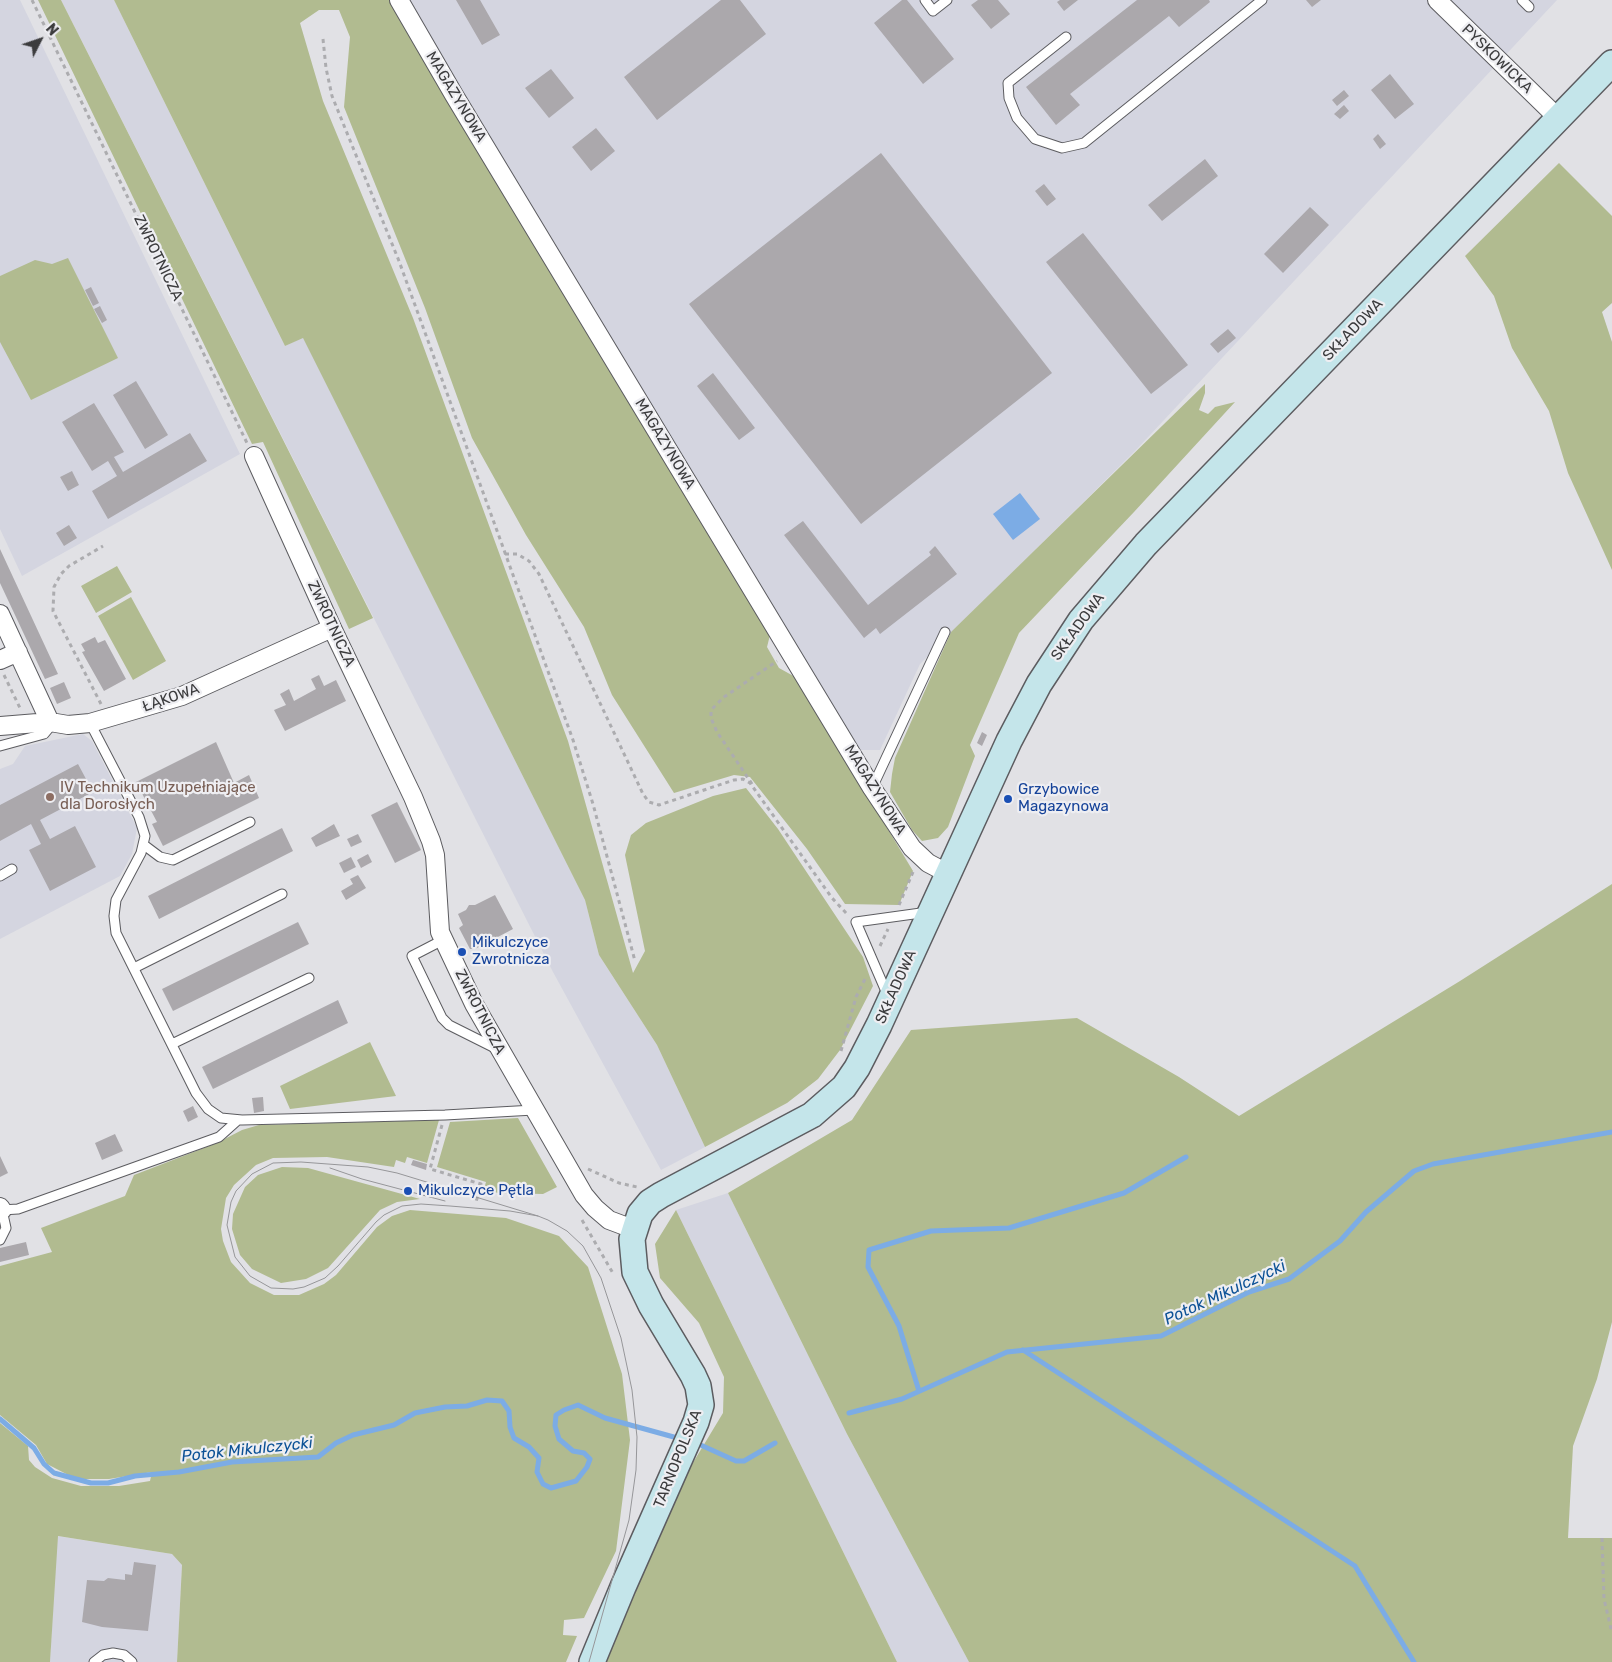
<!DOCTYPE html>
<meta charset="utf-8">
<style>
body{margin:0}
#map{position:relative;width:1612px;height:1662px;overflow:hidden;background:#e1e1e5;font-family:Rubik,sans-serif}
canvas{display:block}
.north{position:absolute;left:15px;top:15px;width:50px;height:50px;-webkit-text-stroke:4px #eeeef2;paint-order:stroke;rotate:49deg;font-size:14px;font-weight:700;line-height:20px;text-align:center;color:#3c3c3e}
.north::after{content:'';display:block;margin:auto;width:18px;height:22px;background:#3c3c3e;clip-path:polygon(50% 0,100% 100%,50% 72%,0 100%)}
</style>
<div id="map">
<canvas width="1612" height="1662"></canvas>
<div class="north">N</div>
</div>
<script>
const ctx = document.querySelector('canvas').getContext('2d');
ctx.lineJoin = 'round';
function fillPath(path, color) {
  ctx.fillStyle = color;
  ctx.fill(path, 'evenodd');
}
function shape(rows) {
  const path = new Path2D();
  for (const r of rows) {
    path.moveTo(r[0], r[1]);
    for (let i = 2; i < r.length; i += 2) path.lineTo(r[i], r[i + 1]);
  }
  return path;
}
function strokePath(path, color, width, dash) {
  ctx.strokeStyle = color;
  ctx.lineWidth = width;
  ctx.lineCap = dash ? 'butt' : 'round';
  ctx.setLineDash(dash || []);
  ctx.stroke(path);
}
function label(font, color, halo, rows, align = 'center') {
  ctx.font = font + ' Rubik,sans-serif';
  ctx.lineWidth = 4.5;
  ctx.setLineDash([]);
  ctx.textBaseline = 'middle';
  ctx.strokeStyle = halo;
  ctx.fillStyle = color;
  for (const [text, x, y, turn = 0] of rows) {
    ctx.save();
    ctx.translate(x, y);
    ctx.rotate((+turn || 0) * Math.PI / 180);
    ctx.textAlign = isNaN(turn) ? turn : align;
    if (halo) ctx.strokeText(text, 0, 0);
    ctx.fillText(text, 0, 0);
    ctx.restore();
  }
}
fillPath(shape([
 [0,0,20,0,240,454,22,576,0,529],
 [61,0,114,0,285,346,303,337,585,900,599,955,657,1045,705,1147,661,1170,553,972],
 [409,0,1557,0,1135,451,920,664,880,750,861,750,837,713,609,339],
 [83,734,92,741,137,828,132,854,120,876,0,939,0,769,13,764,25,746],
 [728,1193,847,1434,969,1662,897,1662,676,1210],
 [57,1536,172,1554,182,1565,177,1662,50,1662]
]), '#d4d5e0');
fillPath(shape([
 [38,0,61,0,373,618,349,629,263,442,252,444],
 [114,0,391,0,462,126,770,635,767,647,779,668,797,678,913,871,899,905,845,904,807,849,750,777,734,775,674,793,612,695,584,627,526,535,472,438,425,308,344,107,350,37,339,10,319,10,300,23,323,101,413,318,568,741,633,973,645,951,625,855,631,835,646,823,713,796,746,788,778,829,863,957,873,986,840,1050,818,1079,787,1103,705,1147,657,1045,599,955,585,900,303,338,285,346],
 [1559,163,1612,216,1612,303,1602,312,1612,342,1612,570,1568,473,1549,411,1512,348,1494,296,1465,256],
 [68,258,118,358,31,400,0,342,0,276,35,260,52,264],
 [1205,384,1205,393,1199,410,1208,414,1215,407,1235,402,1134,512,1019,633,970,745,975,756,948,827,938,838,922,841,912,830,890,792,892,774,895,758,951,632],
 [117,566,132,592,96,613,81,586],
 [131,597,166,661,133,680,98,616],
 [1612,884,1612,1322,1597,1379,1573,1446,1568,1538,1612,1538,1612,1662,969,1662,847,1434,728,1193,852,1120,911,1030,1077,1018,1179,1077,1239,1116,1460,981],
 [370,1042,396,1096,290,1109,280,1086],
 [518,1118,557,1187,543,1194,498,1193,484,1189,486,1182,437,1167,450,1122],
 [439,1120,427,1163,407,1157,405,1163,396,1160,394,1167,327,1157,273,1158,256,1165,234,1185,226,1198,221,1229,223,1241,231,1262,250,1283,274,1295,299,1295,324,1284,336,1275,377,1227,392,1216,410,1210,506,1218,559,1236,588,1267,622,1374,630,1440,616,1551,584,1618,564,1620,563,1635,577,1636,566,1662,177,1662,182,1565,172,1554,58,1536,50,1662,0,1662,0,1423,28,1446,29,1460,35,1467,52,1478,81,1486,119,1486,150,1481,152,1472,109,1479,76,1479,47,1464,36,1445,0,1415,0,1266,52,1252,41,1228,125,1196,134,1175,217,1143,242,1130,259,1125],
 [282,1167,308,1168,420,1199,397,1202,380,1210,328,1268,306,1279,281,1283,252,1269,240,1255,232,1229,233,1214,245,1187,258,1175],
 [676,1210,897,1662,603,1662,661,1523,694,1461,723,1413,724,1377,699,1323,660,1278,655,1244]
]), '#b1bb90');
fillPath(shape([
 [1020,493,1040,519,1013,540,993,514]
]), '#7cace5');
strokePath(shape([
 [1023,1350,1355,1566,1414,1662],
 [919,1391,899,1326,868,1267,869,1250,931,1231,1009,1228,1124,1193,1186,1157],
 [849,1413,902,1399,1007,1352,1161,1336,1249,1292,1289,1279,1340,1241,1366,1212,1414,1171,1433,1164,1612,1132],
 [0,1419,34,1448,44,1464,54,1473,91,1483,108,1483,135,1476,179,1472,232,1462,318,1457,336,1443,353,1435,394,1425,415,1413,445,1407,467,1406,487,1400,502,1401,509,1411,510,1427,514,1438,529,1447,539,1458,537,1472,543,1484,551,1488,576,1481,587,1467,590,1459,584,1453,573,1451,559,1439,555,1426,556,1415,564,1410,578,1405,605,1418,681,1439],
 [694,1442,736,1461,744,1461,775,1443]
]), '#7cace5', 5);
fillPath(shape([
 [456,0,480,0,500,35,482,45],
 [721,0,740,0,766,34,657,120,624,77],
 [902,0,907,0,954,59,923,84,874,23],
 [978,0,998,0,1010,14,991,29,971,5],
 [1060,0,1078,0,1064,11,1057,2],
 [1137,0,1209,0,1210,2,1179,27,1169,16,1070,94,1080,105,1056,125,1026,87],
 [1306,0,1321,0,1312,7],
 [551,69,574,98,549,118,525,88],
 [1390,74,1414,104,1395,119,1371,90],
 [1344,90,1349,96,1337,106,1332,100],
 [1344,105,1349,111,1340,119,1334,114],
 [596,128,615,151,591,171,572,147],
 [1378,134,1386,144,1380,149,1373,139],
 [881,153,1052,373,861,524,689,304],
 [1205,159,1218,176,1162,221,1148,205],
 [1044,184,1056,199,1047,206,1035,191],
 [1310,207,1329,225,1283,273,1264,254],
 [1083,233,1188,365,1151,394,1046,262],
 [91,287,99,303,93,306,85,290],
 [100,306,107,320,102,323,94,309],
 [1228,329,1236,338,1218,353,1210,344],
 [713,373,755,428,739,440,697,386],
 [136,381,168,435,145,449,113,395],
 [94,403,124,452,114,457,123,472,190,433,207,461,108,519,92,491,117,476,108,461,92,471,62,422],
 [72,471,79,485,68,491,60,477],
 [803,521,868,605,931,555,929,552,935,546,957,574,880,634,876,628,864,638,784,535],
 [69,525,77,538,64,546,56,533],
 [0,549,58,674,45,679,0,583],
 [95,637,98,643,105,640,126,679,104,691,82,652,85,651,81,644],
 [319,675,324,686,336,680,346,701,285,731,274,710,286,705,280,694,289,689,294,701,316,689,311,679],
 [64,682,71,698,57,704,50,688],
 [982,732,987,735,982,746,977,743],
 [216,742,234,783,249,775,259,798,163,846,152,824,157,822,136,782],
 [78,764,93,792,40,820,50,839,75,826,96,867,50,891,29,850,41,844,31,824,0,841,0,805],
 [397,802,421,850,395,863,371,815],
 [334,824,340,836,316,847,311,838],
 [282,828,293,851,159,919,148,896],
 [358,834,362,842,351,847,347,839],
 [368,854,372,862,361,868,357,860],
 [351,857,356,867,344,873,339,863],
 [358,875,366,888,346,900,341,891,353,884,350,879],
 [495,895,513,929,475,949,470,949,459,928,463,925,458,914,466,910,469,905,475,905],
 [298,922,309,944,173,1011,162,989],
 [338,1000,348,1023,213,1089,202,1067],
 [263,1097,264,1111,254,1113,252,1098],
 [193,1106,198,1117,188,1122,183,1111],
 [115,1134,123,1151,102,1160,95,1143],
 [0,1156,8,1173,0,1177],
 [413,1160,427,1164,426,1170,411,1165],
 [26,1242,29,1255,0,1262,0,1248],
 [134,1562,156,1565,148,1631,102,1627,82,1622,87,1580,104,1581,108,1578,125,1580,125,1574,132,1575]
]), '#aba8ac');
const lane = shape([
 [925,0,933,11,947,0],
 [1522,0,1529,7],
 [1066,37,1008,83,1009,98,1017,118,1035,139,1062,148,1084,143,1262,0],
 [90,723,139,817,145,836,141,853,116,900,114,916,116,933,196,1093,208,1109,221,1118,242,1120,445,1115,534,1110],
 [0,746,44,734,49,728,50,722],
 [872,788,945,632],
 [144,845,160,857,173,860,250,822],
 [0,876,12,869],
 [443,940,412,956,442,1018,449,1025,497,1049],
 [134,968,282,894],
 [888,996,856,922,928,912],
 [172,1044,309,978],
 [0,1240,6,1228,2,1210,18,1209,219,1137,238,1120],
 [94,1662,103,1655,113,1653,124,1655,132,1662]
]);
const street = shape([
 [399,0,454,95,872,788,912,848,928,863,947,873],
 [1437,0,1558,118],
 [254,456,332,628,413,797,431,841,435,855,440,932,474,1004,584,1195,595,1208,609,1220,633,1229],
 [0,614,50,722],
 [0,660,18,652],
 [0,726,50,722,68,725,90,723,182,696,332,628],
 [0,1207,2,1210]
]);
const secondary = shape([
 [592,1662,623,1587,696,1422,701,1405,698,1386,693,1375,651,1305,635,1272,632,1239,640,1214,650,1202,661,1195,812,1115,844,1087,857,1068,879,1025,1009,741,1039,684,1081,620,1146,544,1612,63]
]);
strokePath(lane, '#5c5c60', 11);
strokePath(street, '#5c5c60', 20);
strokePath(secondary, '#5c5c60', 28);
strokePath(shape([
 [32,0,247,443],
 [323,39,326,68,332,96,399,261,573,740,593,804,635,961],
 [505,554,517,554,529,561,539,574,643,794,649,802,659,805,734,780,743,779,750,783,832,898,848,915],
 [4,675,20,708],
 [101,704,53,611,54,587,61,574,69,566,103,546],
 [752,784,717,732,711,718,711,710,724,697,777,661],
 [899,905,913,872],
 [880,946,888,929],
 [841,1051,856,997,866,977],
 [442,1125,430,1169,481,1184,476,1202],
 [588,1169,619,1183,637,1187],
 [582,1220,614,1275],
 [1602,1538,1604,1599,1612,1633]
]), '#acacaf', 3, [4, 4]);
strokePath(lane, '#fff', 9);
strokePath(street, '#fff', 18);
strokePath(secondary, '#c4e5ea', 25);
strokePath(shape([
 [330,1168,362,1179,445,1201],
 [538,1216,510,1211,450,1206,421,1204,402,1206,384,1215,376,1222,338,1266,325,1278,304,1287,293,1289,271,1288,250,1276,235,1257,227,1225,231,1202,236,1191,252,1174,273,1163,301,1162,368,1167,397,1173,538,1216,548,1220,567,1231,583,1246,601,1278,621,1338,632,1390,637,1437,636,1470,629,1520,589,1662]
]), '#969699', 1);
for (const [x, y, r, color] of [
 [50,797,5,"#8d6e63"],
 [1008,799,5,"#1a4fb4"],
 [462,952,5,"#1a4fb4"],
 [408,1191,5,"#1a4fb4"]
]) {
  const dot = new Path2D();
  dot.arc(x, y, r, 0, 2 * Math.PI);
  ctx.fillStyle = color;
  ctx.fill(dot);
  strokePath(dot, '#eeeef2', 2);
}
label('15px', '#3c3c3e', '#eeeef2', [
 ["PYSKOWICKA",1497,59,44],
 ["MAGAZYNOWA",456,97,59],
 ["ZWROTNICZA",158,258,64],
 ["SKŁADOWA",1353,330,-46],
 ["MAGAZYNOWA",665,444,59],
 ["ZWROTNICZA",331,624,65],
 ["SKŁADOWA",1078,627,-54],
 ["ŁĄKOWA",171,698,-19],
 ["MAGAZYNOWA",875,790,58],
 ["SKŁADOWA",896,987,-66],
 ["ZWROTNICZA",480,1012,63],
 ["TARNOPOLSKA",678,1459,-68]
]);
label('15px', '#785e54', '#eeeef2', [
 ["IV Technikum Uzupełniające",60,788],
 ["dla Dorosłych",60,805]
], 'left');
label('15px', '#164399', '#eeeef2', [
 ["Grzybowice",1018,790],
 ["Magazynowa",1018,807],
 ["Mikulczyce",472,943],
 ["Zwrotnicza",472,960],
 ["Mikulczyce Pętla",418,1191]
], 'left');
label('italic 16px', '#0d5296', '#eeeef2', [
 ["Potok Mikulczycki",1225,1293,-25],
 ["Potok Mikulczycki",247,1450,-6]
]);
</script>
